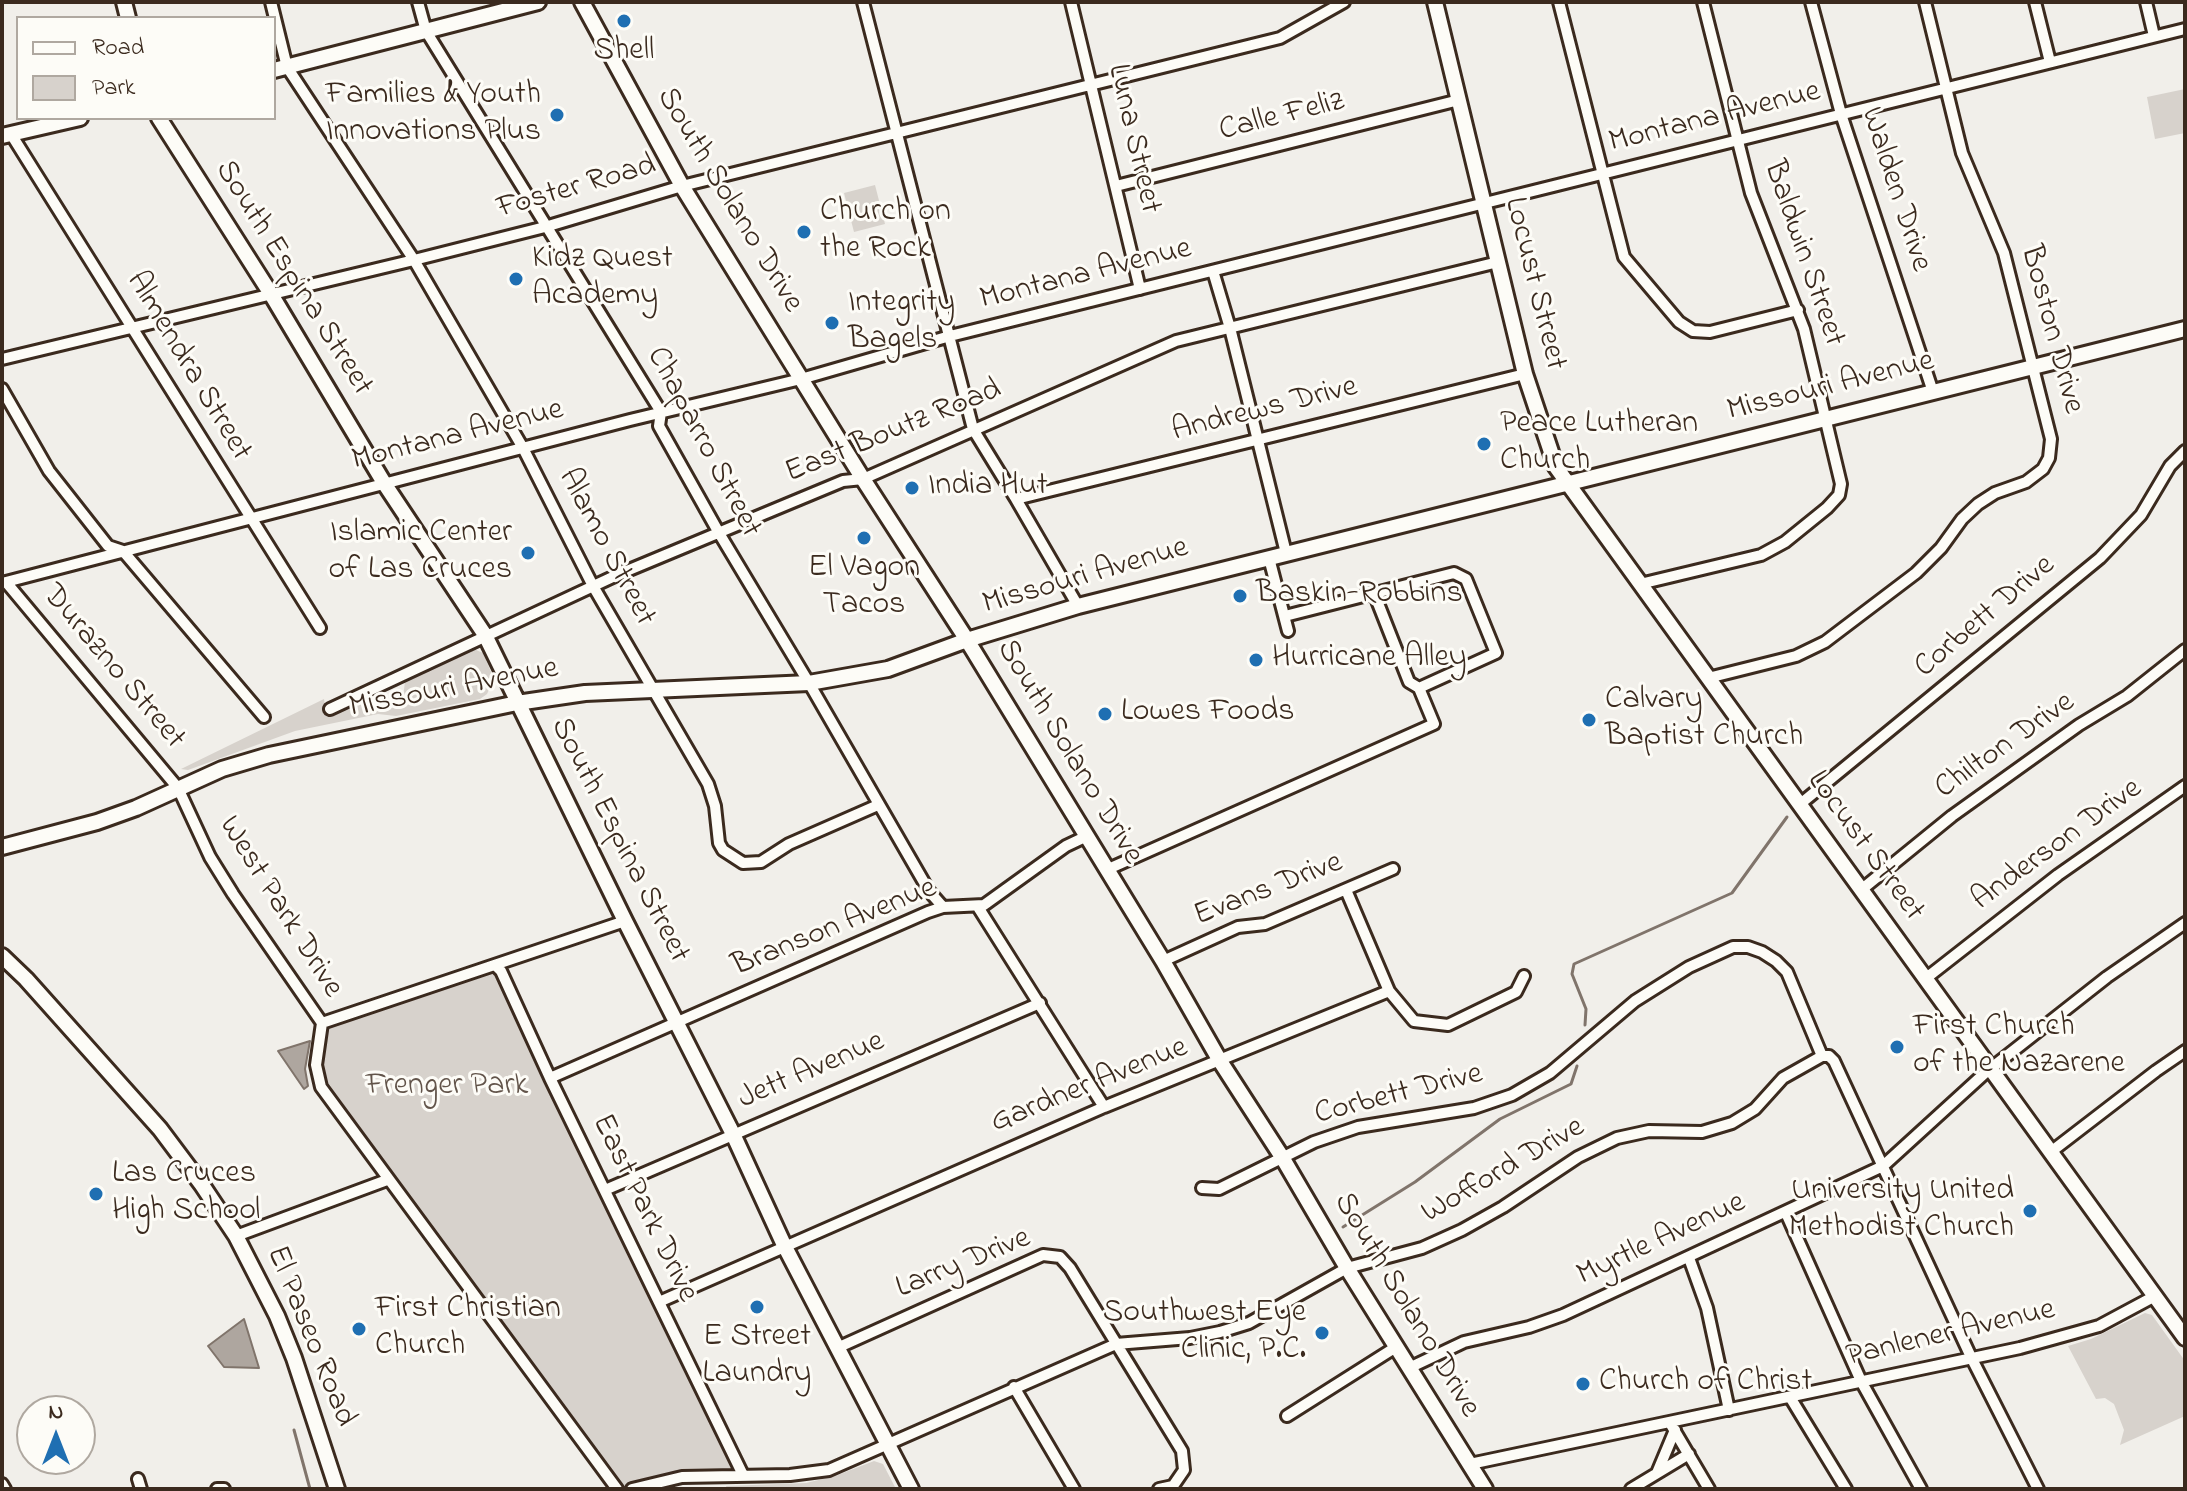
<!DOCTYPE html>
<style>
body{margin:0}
#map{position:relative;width:2187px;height:1491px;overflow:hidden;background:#f1efea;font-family:"Indie Flower",sans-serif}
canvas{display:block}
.frame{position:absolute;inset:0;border:4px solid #3b2a1e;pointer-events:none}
.legend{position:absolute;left:16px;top:16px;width:260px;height:104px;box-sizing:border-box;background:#fdfcf7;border:2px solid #afa8a0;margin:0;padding:10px 14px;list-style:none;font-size:24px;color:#3b2a1e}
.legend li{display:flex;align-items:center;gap:16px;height:40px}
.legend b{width:40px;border:2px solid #afa8a0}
.north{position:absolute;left:16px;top:1395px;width:80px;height:80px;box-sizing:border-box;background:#fdfcf7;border:2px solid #afa8a0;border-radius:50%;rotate:0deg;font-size:22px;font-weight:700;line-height:32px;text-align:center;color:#3b2a1e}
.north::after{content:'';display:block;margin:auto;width:28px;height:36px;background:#1f6fb2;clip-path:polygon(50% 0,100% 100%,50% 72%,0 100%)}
</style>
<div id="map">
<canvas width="2187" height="1491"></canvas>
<div class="frame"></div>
<ul class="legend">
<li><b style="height:10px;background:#fdfcf7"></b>Road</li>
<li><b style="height:22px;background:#d7d2cc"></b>Park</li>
</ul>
<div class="north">N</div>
</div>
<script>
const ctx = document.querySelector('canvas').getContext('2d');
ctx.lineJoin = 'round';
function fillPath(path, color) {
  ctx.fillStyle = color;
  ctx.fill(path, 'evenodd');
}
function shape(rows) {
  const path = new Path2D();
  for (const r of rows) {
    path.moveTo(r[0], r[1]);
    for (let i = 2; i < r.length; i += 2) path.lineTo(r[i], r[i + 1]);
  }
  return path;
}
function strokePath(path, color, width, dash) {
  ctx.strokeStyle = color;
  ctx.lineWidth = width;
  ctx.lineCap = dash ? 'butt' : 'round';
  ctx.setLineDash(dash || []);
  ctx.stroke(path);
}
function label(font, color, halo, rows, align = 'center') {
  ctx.font = font + ' "Indie Flower",sans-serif';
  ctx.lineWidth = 6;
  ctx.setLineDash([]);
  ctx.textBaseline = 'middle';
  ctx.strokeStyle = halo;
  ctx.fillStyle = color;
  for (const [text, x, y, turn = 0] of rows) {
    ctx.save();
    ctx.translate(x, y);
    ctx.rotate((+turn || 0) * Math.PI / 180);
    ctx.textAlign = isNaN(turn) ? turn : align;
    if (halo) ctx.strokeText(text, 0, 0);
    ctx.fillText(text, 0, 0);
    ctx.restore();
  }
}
fillPath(shape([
 [2185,89,2185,133,2155,139,2147,97],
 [875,185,885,224,854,232,844,193],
 [474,649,483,653,494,679,487,694,480,699,396,716,378,714,295,731,188,770,181,769,324,699,327,717,364,700,381,709,394,707,403,698,405,681],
 [496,966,743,1475,682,1477,632,1489,617,1489,317,1076,322,1023],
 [2145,1313,2152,1315,2185,1361,2185,1416,2120,1445,2124,1430,2114,1404,2105,1398,2096,1399,2068,1346,2091,1339],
 [874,1461,883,1464,896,1489,727,1489,726,1486,806,1483,835,1476]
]), '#d7d2cc');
const water = shape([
 [310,1041,305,1069,308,1086,304,1089,278,1051,310,1041],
 [244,1319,259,1368,224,1367,208,1346,244,1319]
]);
fillPath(water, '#aea69f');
strokePath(water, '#80746b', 2);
strokePath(shape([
 [1585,1025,1586,1009,1572,974,1574,964,1732,893,1787,817],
 [1343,1227,1415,1182,1500,1119,1571,1084,1577,1066],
 [294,1430,310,1489]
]), '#80746b', 3);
const street = shape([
 [271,2,287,67,414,260,523,448,593,586,708,784,715,806,719,843,723,850,743,863,761,862,789,844,878,805],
 [418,2,426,31,661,412,659,426,719,533,809,683,929,891,943,907],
 [863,2,973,429,1016,499,1078,606],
 [1071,2,1140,289],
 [1559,2,1624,257,1679,322,1693,331,1710,332,1798,310],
 [1811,2,1841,114,1933,392],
 [2035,2,2050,62],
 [2146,2,2154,36],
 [11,134,320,628],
 [1116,186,1459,100],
 [1213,271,1230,328,1286,553],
 [2,359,414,260,545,227,682,186,1280,38,1344,2],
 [2,389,49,471,108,546,123,551,264,717],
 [1016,499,1525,374],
 [1269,558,1288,631],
 [6,582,178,788,210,857,233,894,322,1023,316,1065,321,1087,617,1489],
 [2,583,630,420,801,379,950,336,2185,29],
 [1640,584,1761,555,1785,542,1827,508,1839,495,1841,484,1804,329,1751,193,1703,2],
 [1374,593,1409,682,1419,688],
 [1708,678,1796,656,1825,642,1916,573,1941,548,1962,519,1978,504,1995,493,2026,482,2043,469,2049,458,2051,439,2004,253,1962,153,1925,2],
 [330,709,617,575,843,481,863,479,1176,341,1498,262],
 [1799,805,2100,558,2141,515,2170,466,2185,451],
 [1106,870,1434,724,1419,688,1496,653,1466,579,1454,573,1285,616],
 [1346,890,1389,991],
 [1861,890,1952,816,2079,725,2127,696,2185,650],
 [978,907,1104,1107],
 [1163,961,1238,927,1265,924,1393,869],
 [496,966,501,971,550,1078,743,1475],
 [1925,979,2058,875,2185,786],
 [322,1023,625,921],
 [1822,1056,1829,1056,1834,1061,1971,1357,2038,1489],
 [550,1078,928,912,943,907,984,905,1066,846,1085,837],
 [2052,1151,2156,1071,2185,1051],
 [1202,1188,1219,1189,1314,1142,1358,1127,1474,1108,1512,1095,1550,1073,1635,1001,1689,967,1733,947,1748,947,1762,952,1776,961,1787,972,1822,1056],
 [605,1190,1040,1003],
 [1786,1213,1861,1381,1921,1489],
 [236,1236,387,1180],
 [1689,1258,1707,1308,1729,1410],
 [659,1302,1104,1107,1389,991,1414,1021,1448,1025,1516,992,1524,976],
 [837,1348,1043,1255,1060,1257,1070,1268,1182,1451,1184,1470,1173,1486,1159,1489],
 [1409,1368,1464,1342,1529,1327,1563,1315,1883,1166,1985,1073,2107,977,2185,923],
 [1014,1387,1074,1489],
 [1790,1397,1846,1489],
 [1287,1416,1396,1347],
 [1670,1423,1709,1489],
 [1470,1464,2020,1348,2099,1326,2155,1296],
 [1657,1473,1675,1430],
 [138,1479,141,1489],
 [2,1484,5,1489],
 [217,1489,224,1489],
 [632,1489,682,1477,790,1475,829,1470,1116,1344,1190,1338,1220,1332,1249,1323,1347,1268,1422,1248,1462,1230,1503,1207,1578,1157,1617,1138,1649,1131,1702,1132,1732,1123,1755,1109,1783,1078,1822,1056],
 [1631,1489,1689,1454]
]);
const secondary = shape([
 [124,2,128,18],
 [582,2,682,186,863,479,967,640,1163,961,1220,1061,1282,1157,1347,1268,1485,1489],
 [1435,2,1525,374,1556,467,2185,1338],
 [274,70,538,2],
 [159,118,271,294,384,483,485,635,625,921,733,1134,784,1245,911,1489],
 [2,136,80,118],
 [2,847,97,822,136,808,222,769,269,755,517,703,585,693,809,683,888,669,967,640,1078,606,2185,329],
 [2,956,26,979,160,1129,202,1185,236,1236,277,1316,294,1358,337,1489]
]);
strokePath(street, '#3b2a1e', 16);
strokePath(secondary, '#3b2a1e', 20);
strokePath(street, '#fdfcf7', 10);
strokePath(secondary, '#fdfcf7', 14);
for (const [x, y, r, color] of [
 [624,21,8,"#1f6fb2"],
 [557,115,8,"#1f6fb2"],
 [804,232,8,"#1f6fb2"],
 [516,279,8,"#1f6fb2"],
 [832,323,8,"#1f6fb2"],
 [1484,444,8,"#1f6fb2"],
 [912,488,8,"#1f6fb2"],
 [864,538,8,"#1f6fb2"],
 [528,553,8,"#1f6fb2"],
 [1240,596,8,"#1f6fb2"],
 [1256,660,8,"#1f6fb2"],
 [1105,714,8,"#1f6fb2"],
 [1589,720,8,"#1f6fb2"],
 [1897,1047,8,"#1f6fb2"],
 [96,1194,8,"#1f6fb2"],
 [2030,1211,8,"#1f6fb2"],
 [757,1307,8,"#1f6fb2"],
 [359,1329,8,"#1f6fb2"],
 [1322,1333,8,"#1f6fb2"],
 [1583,1384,8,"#1f6fb2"]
]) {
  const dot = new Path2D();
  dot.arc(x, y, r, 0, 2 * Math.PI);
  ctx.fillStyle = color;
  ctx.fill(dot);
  strokePath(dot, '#fdfcf7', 3);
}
label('32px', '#3b2a1e', '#fdfcf7', [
 ["Shell",624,53,"center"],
 ["Families & Youth",541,97,"right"],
 ["Innovations Plus",541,134,"right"],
 ["Church on",820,214],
 ["the Rock",820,251],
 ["Kidz Quest",532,261],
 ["Academy",532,298],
 ["Integrity",848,305],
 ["Bagels",848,342],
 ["Peace Lutheran",1500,426],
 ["Church",1500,463],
 ["India Hut",928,488],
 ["Islamic Center",512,535,"right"],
 ["of Las Cruces",512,572,"right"],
 ["El Vagon",864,570,"center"],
 ["Tacos",864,607,"center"],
 ["Baskin-Robbins",1256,596],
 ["Hurricane Alley",1272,660],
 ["Calvary",1605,702],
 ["Baptist Church",1605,739],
 ["Lowes Foods",1121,714],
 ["First Church",1913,1029],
 ["of the Nazarene",1913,1066],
 ["Las Cruces",112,1176],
 ["High School",112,1213],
 ["University United",2014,1193,"right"],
 ["Methodist Church",2014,1230,"right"],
 ["First Christian",375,1311],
 ["Church",375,1348],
 ["Southwest Eye",1306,1315,"right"],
 ["Clinic, P.C.",1306,1352,"right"],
 ["E Street",757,1339,"center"],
 ["Laundry",757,1376,"center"],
 ["Church of Christ",1599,1384]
], 'left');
label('32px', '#3b2a1e', '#fdfcf7', [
 ["Calle Feliz",1282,118,-14],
 ["Montana Avenue",1715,119,-14],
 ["Luna Street",1132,139,77],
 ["Foster Road",577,189,-16],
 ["Walden Drive",1894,190,72],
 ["South Solano Drive",728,201,59],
 ["Baldwin Street",1802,254,71],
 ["Montana Avenue",1086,276,-14],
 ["South Espina Street",292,279,58],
 ["Locust Street",1533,284,76],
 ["Boston Drive",2050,330,75],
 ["Almendra Street",187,367,59],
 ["Missouri Avenue",1831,388,-14],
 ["Andrews Drive",1265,411,-14],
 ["East Boutz Road",894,433,-22],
 ["Montana Avenue",458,437,-14],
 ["Chaparro Street",702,443,62],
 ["Alamo Street",605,548,62],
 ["Missouri Avenue",1086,578,-16],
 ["Corbett Drive",1986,618,-40],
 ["Durazno Street",112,668,50],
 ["Missouri Avenue",454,690,-11],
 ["Chilton Drive",2006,747,-35],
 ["South Solano Drive",1068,753,59],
 ["South Espina Street",618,841,63],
 ["Anderson Drive",2058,846,-36],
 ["Locust Street",1864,847,54],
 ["Evans Drive",1269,891,-21],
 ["West Park Drive",279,908,58],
 ["Branson Avenue",835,929,-22],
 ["Jett Avenue",812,1072,-23],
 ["Gardner Avenue",1090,1087,-22],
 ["Corbett Drive",1399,1096,-14],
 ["Wofford Drive",1504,1172,-30],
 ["East Park Drive",643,1209,64],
 ["Myrtle Avenue",1662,1241,-25],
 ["Larry Drive",964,1265,-22],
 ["South Solano Drive",1405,1306,59],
 ["Panlener Avenue",1951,1335,-13],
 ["El Paseo Road",309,1337,68]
]);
label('32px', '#62544a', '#fdfcf7', [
 ["Frenger Park",447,1088]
]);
</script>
